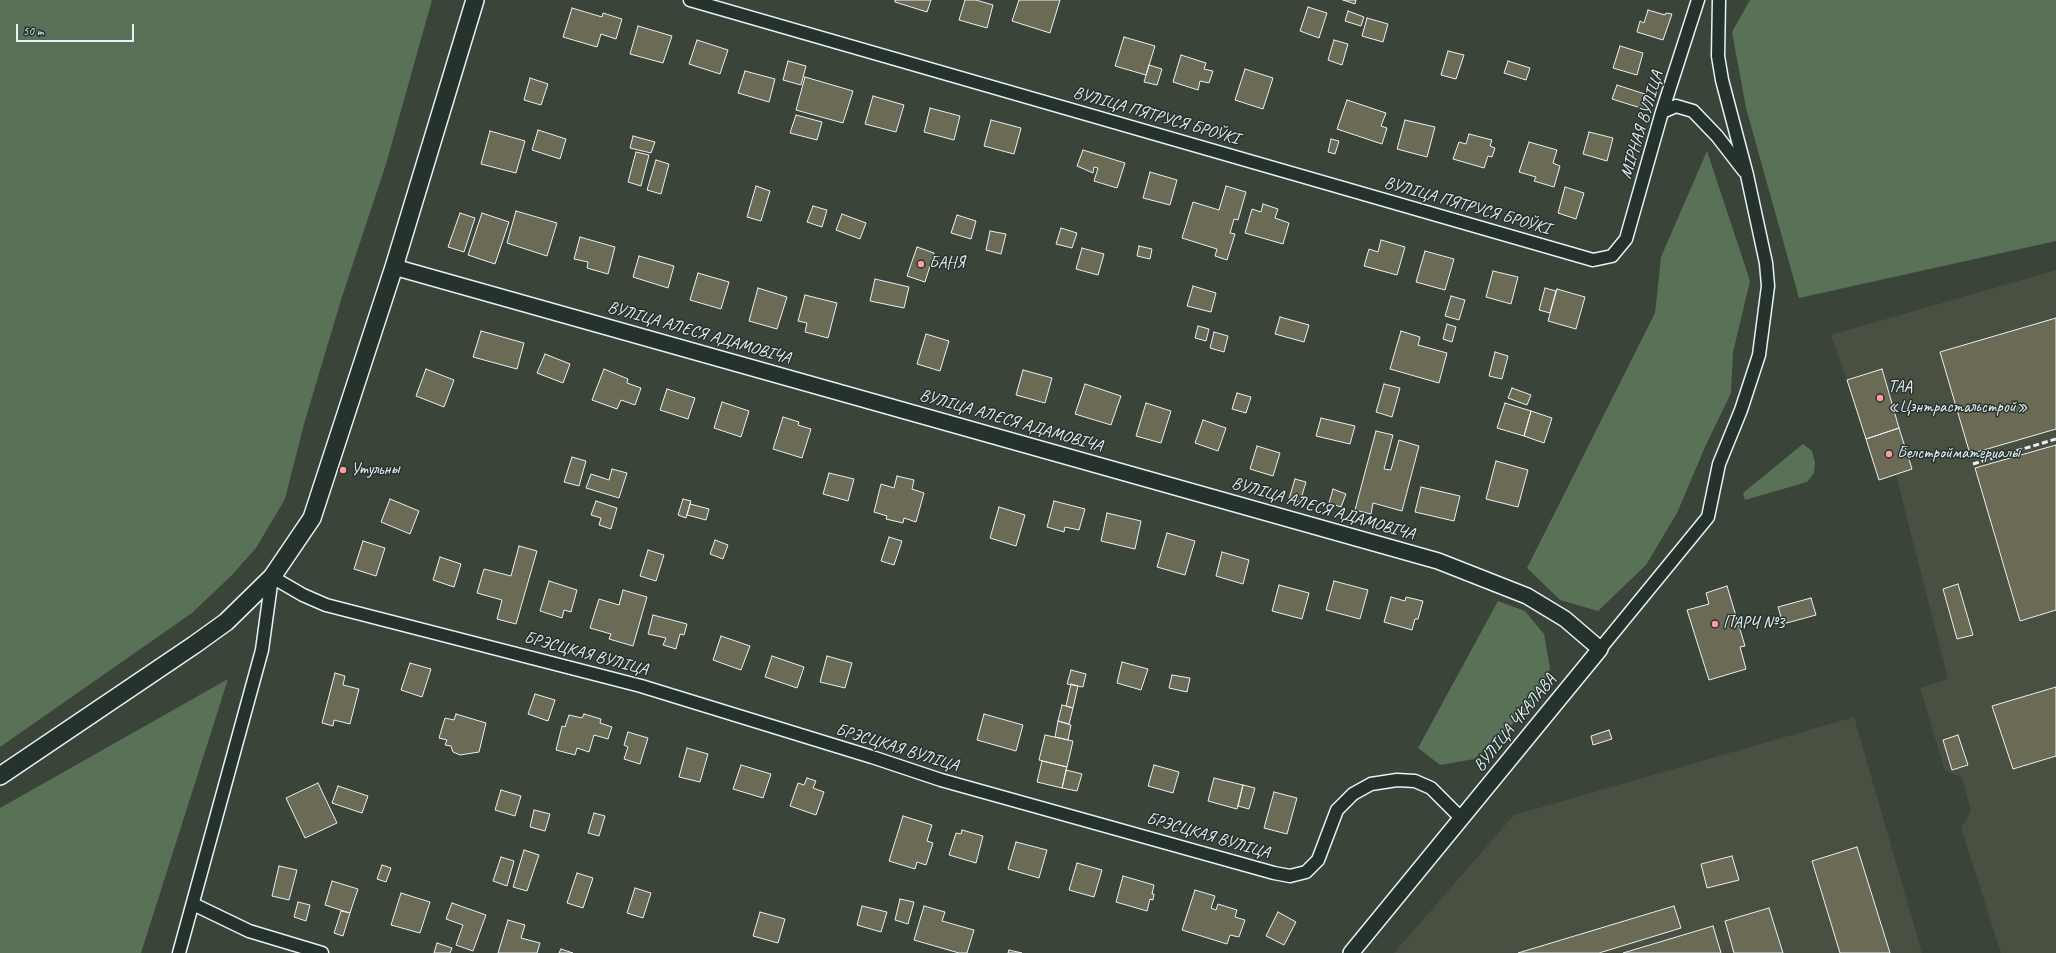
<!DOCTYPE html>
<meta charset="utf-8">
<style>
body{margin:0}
#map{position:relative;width:2056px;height:953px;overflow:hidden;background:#3b4439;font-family:Caveat,sans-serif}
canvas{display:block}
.scale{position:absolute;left:16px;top:24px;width:118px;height:18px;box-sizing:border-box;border:2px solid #e8f1f8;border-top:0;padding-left:5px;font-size:12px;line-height:14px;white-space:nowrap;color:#e8f1f8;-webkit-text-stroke:3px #26332d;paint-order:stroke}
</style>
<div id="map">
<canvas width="2056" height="953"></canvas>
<div class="scale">50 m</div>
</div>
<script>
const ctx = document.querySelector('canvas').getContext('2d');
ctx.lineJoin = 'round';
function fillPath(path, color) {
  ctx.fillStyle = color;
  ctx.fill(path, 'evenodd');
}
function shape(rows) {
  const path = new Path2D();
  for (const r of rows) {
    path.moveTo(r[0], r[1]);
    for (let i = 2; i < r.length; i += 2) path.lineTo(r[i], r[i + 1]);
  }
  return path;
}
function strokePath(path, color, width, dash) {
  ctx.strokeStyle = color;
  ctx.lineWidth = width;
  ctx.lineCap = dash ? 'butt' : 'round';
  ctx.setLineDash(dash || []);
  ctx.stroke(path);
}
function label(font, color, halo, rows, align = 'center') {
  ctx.font = font + ' Caveat,sans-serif';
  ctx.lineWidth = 3;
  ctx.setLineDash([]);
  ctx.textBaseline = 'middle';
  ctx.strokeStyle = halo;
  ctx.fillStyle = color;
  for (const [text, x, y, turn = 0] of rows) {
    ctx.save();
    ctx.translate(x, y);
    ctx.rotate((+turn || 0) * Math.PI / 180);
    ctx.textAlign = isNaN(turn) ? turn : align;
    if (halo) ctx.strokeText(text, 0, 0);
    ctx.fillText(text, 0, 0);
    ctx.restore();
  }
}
fillPath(shape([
 [2056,270,2056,953,2001,953,1961,828,1971,811,1962,777,1945,771,1920,688,1948,679,1896,475,1912,469,1882,369,1847,380,1831,335],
 [1854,717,1922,953,1394,953,1514,815]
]), '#494f41');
fillPath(shape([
 [0,0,432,0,386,164,341,300,304,424,285,499,256,548,231,576,192,613,0,747],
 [1750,0,2056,0,2056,241,1799,298,1746,108,1732,32],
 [1707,151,1750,281,1733,352,1731,393,1705,447,1677,513,1646,565,1598,611,1560,600,1527,568,1655,313,1661,257],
 [1803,444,1812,451,1815,462,1814,473,1807,482,1745,500,1743,493],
 [1498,601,1525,611,1544,634,1550,668,1538,701,1474,759,1440,765,1418,748],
 [228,679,141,953,0,953,0,808]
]), '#597156');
const building = shape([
 [895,0,931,0,927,12,895,2,895,0],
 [965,0,976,0,993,5,987,28,959,20,965,0],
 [1019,0,1060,0,1050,33,1012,21,1019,0],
 [1343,0,1356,0,1355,4,1343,0],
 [1308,7,1327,13,1319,38,1300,31,1308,7],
 [572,8,602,17,603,13,622,19,616,39,601,34,597,47,563,37,572,8],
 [1648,10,1665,15,1666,13,1672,14,1663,40,1637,32,1640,21,1644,23,1648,10],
 [1348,11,1364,17,1361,26,1345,21,1348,11],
 [1367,18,1388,24,1383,42,1362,36,1367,18],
 [638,26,672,36,663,63,630,54,638,26],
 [1124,37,1155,46,1146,75,1115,66,1124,37],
 [697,40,728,50,720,74,689,64,697,40],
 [1334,40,1348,44,1342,65,1328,60,1334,40],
 [1620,46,1643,53,1637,75,1613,68,1620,46],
 [1448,51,1464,55,1456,79,1441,75,1448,51],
 [1181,55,1206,63,1204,69,1213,71,1209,83,1200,81,1198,90,1173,82,1181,55],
 [788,61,806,66,801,85,783,80,788,61],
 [1508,61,1530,68,1526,80,1504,73,1508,61],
 [1149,65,1162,69,1157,85,1144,82,1149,65],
 [1245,69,1273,78,1263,109,1235,100,1245,69],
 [745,71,775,79,769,102,738,93,745,71],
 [805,77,853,91,843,123,796,110,805,77],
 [530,78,548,84,541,105,524,100,530,78],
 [1617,85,1648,95,1644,109,1612,99,1617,85],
 [873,96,904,105,896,132,865,124,873,96],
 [1347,100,1386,113,1381,126,1387,128,1382,144,1337,129,1347,100],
 [930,108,960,116,954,140,924,132,930,108],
 [796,115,822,122,817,140,790,133,796,115],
 [991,120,1021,128,1014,154,984,146,991,120],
 [1405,120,1435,127,1427,157,1397,149,1405,120],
 [538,130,566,139,560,159,532,150,538,130],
 [490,131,525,141,516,173,481,164,490,131],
 [1589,132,1613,138,1607,161,1583,154,1589,132],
 [1469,134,1492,140,1490,146,1495,148,1492,157,1488,156,1484,168,1453,159,1459,142,1466,144,1469,134],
 [633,136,655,142,651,153,630,148,633,136],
 [1331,139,1339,141,1335,154,1328,152,1331,139],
 [1529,142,1557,150,1553,163,1560,166,1554,187,1534,181,1536,177,1519,172,1529,142],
 [1083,150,1125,163,1117,188,1094,181,1098,168,1094,167,1093,173,1077,166,1083,150],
 [636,152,649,155,641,186,628,182,636,152],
 [656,160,669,164,661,194,647,190,656,160],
 [1150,172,1177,180,1170,205,1143,198,1150,172],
 [756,186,770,191,761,221,747,217,756,186],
 [1226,186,1246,192,1238,220,1234,219,1230,233,1235,234,1227,260,1215,256,1217,249,1182,238,1193,202,1219,210,1226,186],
 [1565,187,1584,193,1576,219,1558,213,1565,187],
 [1263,204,1278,209,1275,218,1289,223,1283,244,1245,233,1252,209,1261,212,1263,204],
 [813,206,827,210,822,227,807,222,813,206],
 [516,211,557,223,547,256,507,243,516,211],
 [460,213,475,218,464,252,448,247,460,213],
 [482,213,509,222,495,264,468,255,482,213],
 [842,214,866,223,860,239,836,230,842,214],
 [957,215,976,221,971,239,951,233,957,215],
 [1061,228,1077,233,1072,248,1056,244,1061,228],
 [990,231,1006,234,1001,254,986,250,990,231],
 [580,237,615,247,608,274,587,268,588,262,574,259,580,237],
 [1381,240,1405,247,1397,275,1364,266,1369,249,1378,252,1381,240],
 [1139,246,1152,249,1150,259,1137,256,1139,246],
 [917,247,934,253,925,282,907,276,917,247],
 [1082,248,1104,254,1098,275,1076,269,1082,248],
 [1425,251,1454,259,1445,290,1416,282,1425,251],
 [639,256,674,266,668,288,633,277,639,256],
 [1493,271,1518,277,1511,304,1486,297,1493,271],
 [698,273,729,282,721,309,690,300,698,273],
 [875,279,909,287,904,308,870,301,875,279],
 [1193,286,1216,293,1211,312,1187,306,1193,286],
 [758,288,787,297,777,329,749,321,758,288],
 [1545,288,1556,291,1550,313,1539,310,1545,288],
 [1557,289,1585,297,1576,329,1548,321,1557,289],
 [805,295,837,303,828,338,805,332,807,323,798,321,805,295],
 [1451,296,1465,300,1459,320,1445,316,1451,296],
 [1280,317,1309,325,1304,342,1275,334,1280,317],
 [2056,318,2056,429,1970,454,1940,352,2056,318],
 [1447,324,1456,327,1452,342,1443,339,1447,324],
 [1198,326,1209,329,1206,341,1195,338,1198,326],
 [481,331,524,343,517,369,473,357,481,331],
 [1401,331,1420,337,1418,345,1447,353,1439,383,1390,369,1401,331],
 [1214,332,1228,336,1224,352,1210,348,1214,332],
 [926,334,949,341,940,371,917,364,926,334],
 [1495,352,1508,356,1502,379,1489,376,1495,352],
 [545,354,570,364,563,383,537,373,545,354],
 [426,369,454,380,444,407,416,396,426,369],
 [604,369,628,379,627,383,641,388,635,405,621,400,617,409,592,400,604,369],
 [1882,369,1899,428,1866,439,1847,380,1882,369],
 [1023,370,1052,378,1045,403,1016,395,1023,370],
 [1085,384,1121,396,1111,425,1075,414,1085,384],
 [1384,384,1400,388,1392,417,1376,412,1384,384],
 [1512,388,1531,395,1527,405,1508,398,1512,388],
 [667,389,695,398,688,419,660,410,667,389],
 [1237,393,1251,397,1246,413,1232,409,1237,393],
 [722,402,749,411,741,437,714,428,722,402],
 [1146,403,1171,411,1161,443,1136,436,1146,403],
 [1505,403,1531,411,1524,436,1497,428,1505,403],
 [1531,411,1552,418,1544,443,1524,436,1531,411],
 [783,417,799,422,798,425,811,429,802,458,773,449,783,417],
 [1321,418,1355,426,1350,444,1316,436,1321,418],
 [1203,420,1226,428,1218,451,1195,443,1203,420],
 [1899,428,1912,469,1879,480,1866,439,1899,428],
 [1376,431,1393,435,1384,469,1391,470,1399,440,1419,446,1402,511,1373,503,1371,514,1355,510,1376,431],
 [2056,445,2056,610,2020,621,1975,468,2056,445],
 [1257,446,1280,453,1273,476,1250,469,1257,446],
 [572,457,586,461,579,486,564,482,572,457],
 [1496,461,1528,470,1518,507,1486,499,1496,461],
 [612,469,627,473,619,498,586,488,591,474,609,480,612,469],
 [829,473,854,479,848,501,823,494,829,473],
 [897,476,914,480,912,489,924,493,916,522,904,518,903,523,886,519,887,516,874,512,881,484,894,488,897,476],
 [1295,479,1306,482,1300,502,1289,499,1295,479],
 [1421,487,1460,496,1454,521,1415,512,1421,487],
 [1333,489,1346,494,1341,507,1329,503,1333,489],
 [390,499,419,511,410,534,381,522,390,499],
 [683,499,691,501,686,518,678,515,683,499],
 [596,501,617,508,611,529,599,525,601,518,591,515,596,501],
 [1054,501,1085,509,1079,530,1065,527,1064,532,1047,527,1054,501],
 [690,504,709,509,706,520,687,515,690,504],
 [999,507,1025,515,1016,546,990,538,999,507],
 [1107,513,1141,521,1135,549,1101,541,1107,513],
 [1167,533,1195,541,1185,575,1157,567,1167,533],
 [889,537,902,541,894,565,881,561,889,537],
 [715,540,728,545,723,559,710,554,715,540],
 [363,541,385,548,376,576,354,569,363,541],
 [519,546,537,551,516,624,497,619,502,600,477,593,484,569,511,576,519,546],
 [648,550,664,555,656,581,640,576,648,550],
 [1222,552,1249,560,1243,584,1216,576,1222,552],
 [440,557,461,564,454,587,433,580,440,557],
 [549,581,577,590,571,612,564,610,562,618,540,611,549,581],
 [1334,581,1368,590,1360,619,1326,610,1334,581],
 [1958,584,1973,635,1957,639,1943,589,1958,584],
 [1279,585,1309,593,1302,619,1272,611,1279,585],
 [1727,586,1745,646,1740,647,1746,669,1709,680,1687,610,1709,604,1706,593,1727,586],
 [623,590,647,597,633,646,609,639,611,634,590,628,599,599,619,605,623,590],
 [1391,597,1405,601,1406,597,1423,601,1418,619,1415,619,1412,630,1384,622,1391,597],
 [1811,598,1816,615,1783,624,1778,607,1811,598],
 [653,615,687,624,684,635,680,634,676,649,663,645,666,638,648,634,653,615],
 [721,636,750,646,741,670,713,660,721,636],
 [772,656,804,667,797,688,765,677,772,656],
 [827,656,852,663,845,688,820,682,827,656],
 [1122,662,1148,669,1141,690,1117,683,1122,662],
 [410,663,431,669,422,697,401,690,410,663],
 [1071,670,1086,674,1083,687,1067,684,1071,670],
 [335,673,345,676,343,685,359,689,350,724,334,720,333,726,322,723,335,673],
 [1172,675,1190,678,1187,692,1169,688,1172,675],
 [1071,684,1078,686,1073,708,1066,706,1071,684],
 [2056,687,2056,756,2013,769,1992,706,2056,687],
 [535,694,555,700,548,721,528,714,535,694],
 [1062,705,1073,708,1069,724,1058,721,1062,705],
 [456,714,486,723,479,752,460,755,453,752,451,746,445,745,447,740,439,738,445,718,454,720,456,714],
 [584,714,601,719,600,723,612,727,608,739,594,735,589,752,577,748,575,755,556,750,562,726,565,727,569,715,582,718,584,714],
 [984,714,1023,725,1016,751,977,740,984,714],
 [1058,721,1071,725,1068,740,1055,737,1058,721],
 [1609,730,1612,739,1593,745,1591,736,1609,730],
 [628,732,648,738,640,764,624,759,628,747,624,745,628,732],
 [1045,735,1073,741,1067,767,1039,760,1045,735],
 [1958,735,1968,765,1952,770,1943,740,1958,735],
 [687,748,708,754,700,782,679,777,687,748],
 [1042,761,1067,767,1062,788,1037,782,1042,761],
 [741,765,771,774,763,798,733,789,741,765],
 [1154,765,1179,772,1173,793,1148,786,1154,765],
 [1066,770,1082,774,1077,791,1062,788,1066,770],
 [807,778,816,781,813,788,824,792,816,815,790,806,798,783,804,785,807,778],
 [1214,778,1243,785,1237,809,1208,801,1214,778],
 [318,783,337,823,305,838,286,798,318,783],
 [1243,785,1255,788,1249,809,1238,806,1243,785],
 [338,786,368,796,362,813,332,803,338,786],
 [501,790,521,796,515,816,495,810,501,790],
 [1274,792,1297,798,1287,834,1264,828,1274,792],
 [534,810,550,814,545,831,530,827,534,810],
 [594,813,605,816,599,836,588,833,594,813],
 [903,816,932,825,927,841,933,843,926,865,917,862,915,869,889,861,903,816],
 [962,830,983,836,976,863,949,855,956,833,961,834,962,830],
 [1016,842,1047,850,1039,878,1008,869,1016,842],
 [1857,847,1890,953,1840,953,1812,861,1857,847],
 [524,850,539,855,527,891,513,887,524,850],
 [1732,856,1739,880,1707,888,1701,864,1732,856],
 [501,857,514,861,507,886,493,881,501,857],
 [1077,863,1102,870,1094,897,1069,890,1077,863],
 [382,865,391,868,386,882,377,879,382,865],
 [279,866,297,870,289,900,272,896,279,866],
 [577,873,593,878,583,908,567,903,577,873],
 [1123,876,1154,885,1152,894,1154,894,1153,900,1150,899,1147,911,1116,902,1123,876],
 [332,881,358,889,350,913,325,905,332,881],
 [635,888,651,893,643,918,627,913,635,888],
 [1195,890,1215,896,1211,908,1216,910,1218,904,1237,910,1235,917,1245,920,1239,937,1230,935,1227,944,1182,930,1195,890],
 [401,893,430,902,420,933,391,925,401,893],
 [900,899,914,902,908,924,895,920,900,899],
 [298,902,310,905,306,921,294,917,298,902],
 [452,903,486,915,473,951,456,945,463,925,446,919,452,903],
 [862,906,887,912,881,932,857,925,862,906],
 [924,906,945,912,942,921,974,930,967,953,959,953,914,940,924,906],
 [1674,906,1681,928,1599,953,1518,953,1674,906],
 [1769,908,1783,953,1734,953,1725,921,1769,908],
 [341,911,350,913,343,936,334,933,341,911],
 [760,912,785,919,778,943,753,936,760,912],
 [1278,912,1296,922,1284,945,1266,936,1278,912],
 [508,920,525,925,521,938,540,943,537,953,498,953,508,920],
 [1713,926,1721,953,1623,953,1713,926],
 [437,943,452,948,450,953,434,953,437,943],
 [561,949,573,953,559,953,561,949],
 [1009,950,1022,953,1008,953,1009,950]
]);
fillPath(building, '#6b6a55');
strokePath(building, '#e8f1f8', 1);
const minor = shape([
 [690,0,1593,260,1612,256,1626,239,1662,112,1698,0],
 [1662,112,1676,106,1693,111,1717,136,1744,171],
 [1600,649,1708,517,1719,464,1741,410,1759,355,1768,286,1766,263,1747,175,1722,80,1718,56,1719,0],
 [193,904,249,931,322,953],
 [179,953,262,650,272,577,303,595,326,605,641,686,872,757,941,780,1274,873,1290,876,1306,872,1318,860,1337,810,1353,794,1371,784,1397,780,1415,781,1431,788,1461,818]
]);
const tertiary = shape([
 [394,267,1438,561,1527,596,1565,619,1600,649,1351,953]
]);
const secondary = shape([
 [0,776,194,645,226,622,272,577,312,518,394,267,475,0]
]);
strokePath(minor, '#e8f1f8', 15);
strokePath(tertiary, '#e8f1f8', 18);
strokePath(secondary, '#e8f1f8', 20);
strokePath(minor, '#26332d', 12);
strokePath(tertiary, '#26332d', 15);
strokePath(secondary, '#26332d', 17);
strokePath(shape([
 [1973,464,2056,439]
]), '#e8f1f8', 3, [6, 3]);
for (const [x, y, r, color] of [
 [921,264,4,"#ff9aa2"],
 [1880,398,4,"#ff9aa2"],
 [1889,454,4,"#ff9aa2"],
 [343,470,4,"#ff9aa2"],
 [1715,624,4,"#ff9aa2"]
]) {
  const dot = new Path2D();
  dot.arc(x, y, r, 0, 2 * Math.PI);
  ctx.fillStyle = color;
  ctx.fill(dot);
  strokePath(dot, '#26332d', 1.5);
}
label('17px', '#e8f1f8', '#26332d', [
 ["ВУЛІЦА ПЯТРУСЯ БРОЎКІ",1156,116,16],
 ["МІРНАЯ ВУЛІЦА",1642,125,-73],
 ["ВУЛІЦА ПЯТРУСЯ БРОЎКІ",1467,206,16],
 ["ВУЛІЦА АЛЕСЯ АДАМОВІЧА",699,333,16],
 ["ВУЛІЦА АЛЕСЯ АДАМОВІЧА",1011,421,16],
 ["ВУЛІЦА АЛЕСЯ АДАМОВІЧА",1323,509,16],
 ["БРЭСЦКАЯ ВУЛІЦА",586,654,15],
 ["ВУЛІЦА ЧКАЛАВА",1515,723,-51],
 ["БРЭСЦКАЯ ВУЛІЦА",897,748,17],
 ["БРЭСЦКАЯ ВУЛІЦА",1208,836,16]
]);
label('17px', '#e8f1f8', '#26332d', [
 ["БАНЯ",929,264],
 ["ТАА",1888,388],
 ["«Цэнтрастальстрой»",1888,408],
 ["Белстройматериалы",1897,454],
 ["Утульны",351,470],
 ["ПАРЧ №3",1723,624]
], 'left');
</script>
